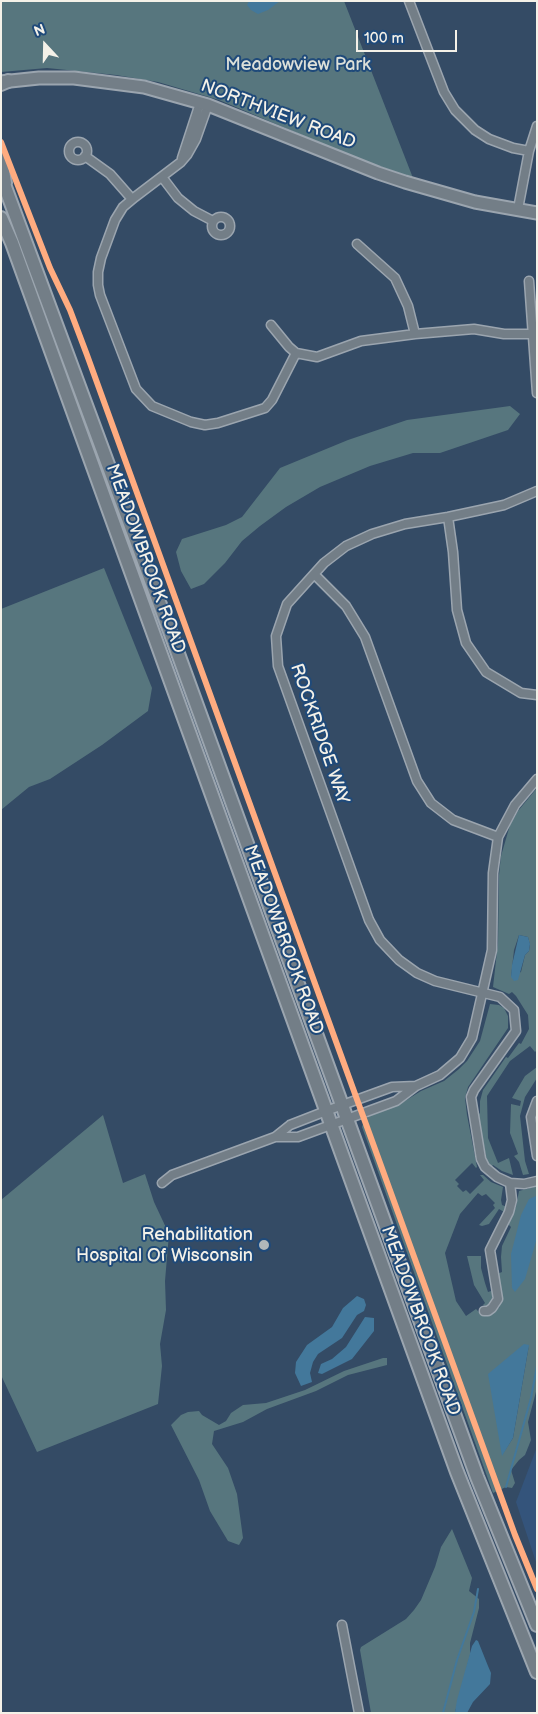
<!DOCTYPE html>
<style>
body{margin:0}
#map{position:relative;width:538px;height:1714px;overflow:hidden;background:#344b65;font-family:"Balsamiq Sans",sans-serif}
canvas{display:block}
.frame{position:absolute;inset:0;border:2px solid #f4f1e8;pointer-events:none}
.north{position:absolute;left:20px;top:20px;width:50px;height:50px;-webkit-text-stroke:4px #1f4a7a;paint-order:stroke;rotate:339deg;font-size:14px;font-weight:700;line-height:20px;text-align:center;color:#f4f1e8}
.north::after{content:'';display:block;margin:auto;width:18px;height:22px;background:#f4f1e8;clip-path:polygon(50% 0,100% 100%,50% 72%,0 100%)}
.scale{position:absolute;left:356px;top:30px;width:101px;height:22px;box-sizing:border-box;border:2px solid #f4f1e8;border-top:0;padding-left:6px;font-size:15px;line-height:18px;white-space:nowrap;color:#f4f1e8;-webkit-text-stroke:4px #1f4a7a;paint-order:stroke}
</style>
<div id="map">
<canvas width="538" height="1714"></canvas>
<div class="frame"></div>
<div class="north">N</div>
<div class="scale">100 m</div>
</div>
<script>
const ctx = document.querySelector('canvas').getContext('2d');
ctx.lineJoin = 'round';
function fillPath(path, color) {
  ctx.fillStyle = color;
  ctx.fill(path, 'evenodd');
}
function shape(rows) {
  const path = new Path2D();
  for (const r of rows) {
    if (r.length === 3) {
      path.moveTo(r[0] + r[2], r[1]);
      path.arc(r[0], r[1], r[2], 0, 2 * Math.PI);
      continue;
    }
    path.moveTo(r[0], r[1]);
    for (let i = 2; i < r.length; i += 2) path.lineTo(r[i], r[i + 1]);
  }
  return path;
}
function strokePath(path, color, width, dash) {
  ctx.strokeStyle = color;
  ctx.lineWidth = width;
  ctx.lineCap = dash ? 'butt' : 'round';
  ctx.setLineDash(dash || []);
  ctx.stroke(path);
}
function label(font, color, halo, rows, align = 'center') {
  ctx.font = font + ' "Balsamiq Sans",sans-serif';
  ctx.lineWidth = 4;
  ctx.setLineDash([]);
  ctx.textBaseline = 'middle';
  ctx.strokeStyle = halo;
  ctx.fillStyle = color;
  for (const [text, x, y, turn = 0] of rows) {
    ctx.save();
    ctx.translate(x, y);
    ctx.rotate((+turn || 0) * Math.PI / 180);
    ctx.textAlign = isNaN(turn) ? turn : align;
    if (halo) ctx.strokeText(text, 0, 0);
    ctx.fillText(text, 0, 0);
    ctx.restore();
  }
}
fillPath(shape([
 [537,1447,537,1565,516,1502]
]), '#34547b');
fillPath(shape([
 [1,1,344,1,413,178,359,159,219,100,158,82,116,75,47,68,1,72],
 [510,406,520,414,508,430,440,453,413,453,370,466,320,487,286,507,260,526,242,541,225,563,204,584,191,589,181,571,176,552,182,539,226,525,242,517,280,468,348,440,407,420],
 [104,568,152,688,148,711,102,745,50,779,29,787,1,810,1,609],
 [537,788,537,1050,535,1052,530,1046,510,1061,487,1096,488,1138,498,1163,509,1158,513,1175,502,1171,493,1165,491,1167,487,1162,478,1115,480,1113,480,1101,483,1090,506,1057,508,1058,519,1043,521,1044,529,1029,528,1015,516,996,512,992,509,994,493,987,498,943,499,875,501,856,510,825,518,811],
 [519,935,528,937,530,945,529,951,525,955,521,972,511,977,514,950],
 [490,1004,499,1005,504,1008,508,1016,508,1028,468,1087,465,1098,467,1115,477,1167,476,1168,472,1163,455,1180,459,1184,457,1186,463,1192,466,1190,470,1194,484,1180,480,1175,483,1175,491,1182,503,1187,501,1200,502,1205,507,1207,504,1212,499,1209,489,1224,482,1226,479,1225,495,1208,493,1205,495,1203,486,1194,482,1196,478,1193,460,1214,445,1253,456,1301,466,1316,476,1309,481,1314,487,1315,496,1308,499,1308,502,1295,497,1274,502,1272,501,1257,502,1246,511,1227,507,1223,516,1207,519,1191,537,1186,537,1388,528,1422,531,1440,525,1455,519,1460,511,1470,515,1483,512,1488,506,1487,493,1493,362,1127,364,1121,369,1116,405,1101,421,1091,444,1081,459,1069,467,1061,480,1041],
 [529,1345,513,1438,502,1455],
 [537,1067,537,1078,525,1097,520,1116,525,1161,529,1174,523,1175,519,1162,514,1156,518,1154,510,1133,511,1104,520,1106,521,1101,512,1098,525,1076],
 [103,1115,123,1183,145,1174,154,1202,169,1234,165,1281,166,1310,160,1344,162,1366,158,1404,37,1452,1,1375,1,1200],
 [467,1256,481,1256,481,1268,485,1283,488,1292,494,1290,492,1301,486,1306,483,1305,485,1303,474,1285],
 [383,1358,387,1358,387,1365,348,1375,316,1391,267,1409,243,1422,214,1431,212,1444,228,1468,237,1494,243,1538,239,1545,228,1541,210,1511,199,1480,171,1425,181,1415,188,1412,199,1411,202,1415,219,1425,226,1421,231,1413,243,1405,266,1403,305,1390,344,1371],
 [452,1529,472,1578,469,1591,479,1599,479,1608,470,1643,470,1655,455,1712,371,1713,360,1650,361,1647,406,1619,414,1610,421,1600,435,1567,441,1547]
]), '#57767e');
fillPath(shape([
 [249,1,280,1,268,10,258,14,251,10,247,5],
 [519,935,528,937,530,944,529,951,525,955,518,980,514,981,511,977,512,965],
 [536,1196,537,1238,525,1279,515,1292,512,1288,511,1254,521,1215,529,1199],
 [357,1296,364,1299,366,1305,364,1311,357,1315,342,1338,318,1354,313,1362,310,1373,312,1382,301,1386,295,1373,296,1362,307,1345,332,1327,343,1308],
 [365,1317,374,1318,374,1331,352,1359,322,1374,318,1373,321,1364,332,1359,346,1347],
 [524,1344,529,1345,513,1438,502,1456,488,1374],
 [476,1640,478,1641,488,1666,491,1673,490,1684,473,1702,467,1713,456,1713,455,1712,457,1700,472,1646]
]), '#43789b');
strokePath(shape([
 [506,1487,531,1398,537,1366],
 [443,1713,457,1660,474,1612,478,1589]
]), '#43789b', 2);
const street = shape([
 [409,1,444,92,455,110,475,130,489,139,513,148,529,151],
 [208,105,196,139,187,155,181,162,135,197,123,207,115,220,101,258,98,272,98,285,100,295,136,389,152,406,191,422,205,425,218,423,265,408,272,400,296,353],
 [78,151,9],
 [85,156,110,174,132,199],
 [182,158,200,103],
 [162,177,178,198,194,211,213,221],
 [518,209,529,151,537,126],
 [221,226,9],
 [357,244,395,278,408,306,415,334],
 [529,281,537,393],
 [271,325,289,347,296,353,317,357,361,341,415,334,474,329,504,334,537,334],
 [537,491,504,505,448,517,405,524,372,534,346,546,324,563,287,604,276,636,278,666,369,920,380,940,399,960,417,973,435,981,500,997,514,1010,516,1031,474,1090,471,1097,481,1159,485,1167,497,1177,510,1183,524,1184,537,1181],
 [448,517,453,552,457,610,466,643,486,672,521,693,537,695],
 [314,574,346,606,365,637,417,781,431,803,453,820,498,837],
 [537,1101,531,1117,537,1156],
 [275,1137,298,1137,396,1101,416,1086,440,1075,460,1058,472,1038,492,950,493,873,498,837,515,805,537,779],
 [162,1183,172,1175,275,1137,290,1125,326,1111,392,1087,416,1086],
 [484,1311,488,1311,492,1308,498,1299,490,1250,509,1212,512,1200,510,1183],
 [342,1625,359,1713]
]);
const secondary = shape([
 [1,82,39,78,74,78,144,87,208,105,378,173,405,182,475,202,537,213]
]);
const primary = shape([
 [1,84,8,81],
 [1,158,5,183],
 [1,176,172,637,477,1477,537,1625],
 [1,218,12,243,457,1472,537,1672]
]);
strokePath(street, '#9ba5af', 11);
strokePath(secondary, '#9ba5af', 15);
strokePath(primary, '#9ba5af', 16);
strokePath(street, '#737e87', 8);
strokePath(secondary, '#737e87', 11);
strokePath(primary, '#737e87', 12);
strokePath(shape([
 [1,142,50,268,70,310,87,355,515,1535,537,1589]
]), '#ffac80', 6);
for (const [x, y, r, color] of [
 [264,1245,6,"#b1b7ba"]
]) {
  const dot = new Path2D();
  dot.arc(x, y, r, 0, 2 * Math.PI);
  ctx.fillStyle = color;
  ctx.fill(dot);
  strokePath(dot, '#1f4a7a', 2);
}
label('18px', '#dde0d9', '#1f4a7a', [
 ["Meadowview Park",298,65]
]);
label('18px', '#f4f1e8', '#1f4a7a', [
 ["NORTHVIEW ROAD",278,115,21],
 ["MEADOWBROOK ROAD",145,559,70],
 ["ROCKRIDGE WAY",319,734,71],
 ["MEADOWBROOK ROAD",283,940,70],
 ["MEADOWBROOK ROAD",420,1321,70]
]);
label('18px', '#f4f1e8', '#1f4a7a', [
 ["Rehabilitation",253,1235],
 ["Hospital Of Wisconsin",253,1256]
], 'right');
</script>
